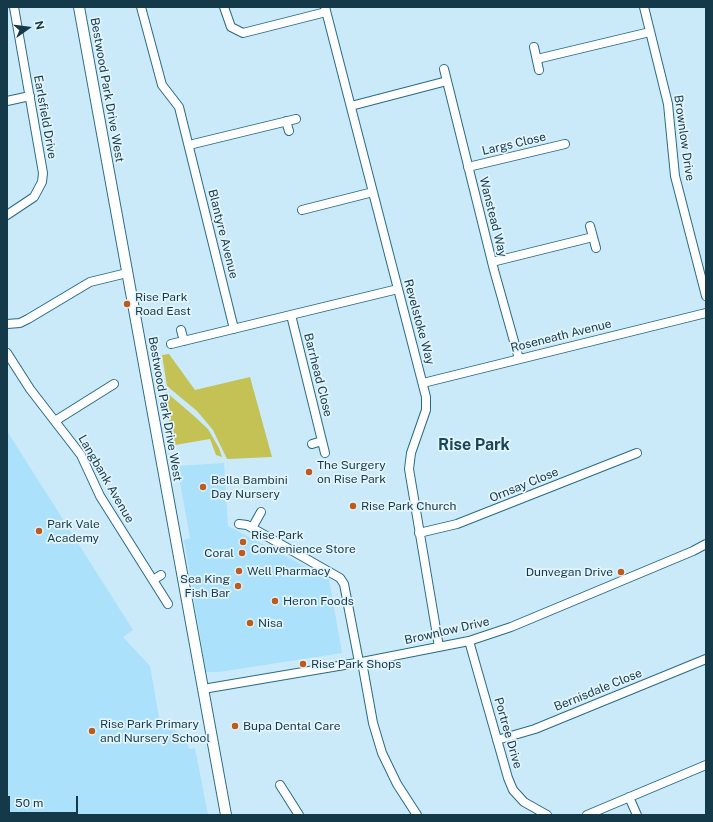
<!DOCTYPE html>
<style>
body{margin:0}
#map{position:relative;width:713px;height:822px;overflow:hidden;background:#caeaf9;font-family:"Public Sans",sans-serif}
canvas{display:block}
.frame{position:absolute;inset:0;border:8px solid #143948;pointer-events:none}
.north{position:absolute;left:8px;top:8px;width:40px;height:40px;-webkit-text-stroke:3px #e4f4fc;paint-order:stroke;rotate:76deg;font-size:11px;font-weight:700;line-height:16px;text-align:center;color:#143948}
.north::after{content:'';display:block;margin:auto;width:14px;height:18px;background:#143948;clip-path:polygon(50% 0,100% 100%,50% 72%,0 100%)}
.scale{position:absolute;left:8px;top:796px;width:70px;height:18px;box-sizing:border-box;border:2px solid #143948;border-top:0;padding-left:5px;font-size:12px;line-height:14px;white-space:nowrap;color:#143948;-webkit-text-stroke:3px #e4f4fc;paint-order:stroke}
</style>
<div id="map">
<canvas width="713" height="822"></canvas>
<div class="frame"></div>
<div class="north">N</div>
<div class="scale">50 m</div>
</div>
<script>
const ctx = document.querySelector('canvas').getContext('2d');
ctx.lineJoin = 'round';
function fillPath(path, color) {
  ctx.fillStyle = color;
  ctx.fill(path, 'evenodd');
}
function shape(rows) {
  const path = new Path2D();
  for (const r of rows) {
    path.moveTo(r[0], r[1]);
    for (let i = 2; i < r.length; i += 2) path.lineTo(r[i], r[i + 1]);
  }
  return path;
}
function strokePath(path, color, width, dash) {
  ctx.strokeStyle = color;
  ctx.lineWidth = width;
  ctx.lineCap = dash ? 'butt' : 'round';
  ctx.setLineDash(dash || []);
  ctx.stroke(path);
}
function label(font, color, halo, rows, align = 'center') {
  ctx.font = font + ' "Public Sans",sans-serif';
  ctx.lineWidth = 3.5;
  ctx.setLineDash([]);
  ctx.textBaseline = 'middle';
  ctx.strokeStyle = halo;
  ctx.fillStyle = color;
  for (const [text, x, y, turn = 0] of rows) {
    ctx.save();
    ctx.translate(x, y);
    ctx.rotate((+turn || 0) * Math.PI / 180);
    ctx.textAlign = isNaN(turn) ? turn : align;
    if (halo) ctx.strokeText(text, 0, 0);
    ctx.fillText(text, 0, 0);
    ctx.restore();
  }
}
fillPath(shape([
 [7,431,133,630,123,637,150,666,159,717,166,725,186,737,189,749,195,748,208,815,7,815],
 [224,463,228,526,329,579,342,653,219,672,206,672,184,540,190,538,177,466]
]), '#abe1fa');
fillPath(shape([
 [169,354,195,390,250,377,272,457,227,459,213,430,197,411,167,386,162,355],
 [166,392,193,415,208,429,219,448,222,457,216,455,210,439,175,445,167,411]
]), '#c4c155');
const minor = shape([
 [141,7,162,85,179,107,234,329],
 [224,7,231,27,243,33,326,12],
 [325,7,426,397,426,410,411,453,409,469,439,647],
 [644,7,668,104,675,176,706,296],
 [534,47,539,70],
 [537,59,650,32],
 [444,69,447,81],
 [7,101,30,96],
 [351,106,447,81,494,270,519,359],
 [286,121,289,131],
 [189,145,296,119],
 [468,167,565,144],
 [302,210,373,192],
 [7,215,34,197,42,182,43,173,14,7],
 [590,226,596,248],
 [492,262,593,237],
 [291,315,325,453],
 [7,324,20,323,28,319,90,282,127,273],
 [181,330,184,341],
 [171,344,398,289],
 [7,353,30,389,81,455,100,496,168,604],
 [423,383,706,313],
 [55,421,114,384],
 [312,444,322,441],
 [239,524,247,525,340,578,344,584,359,662],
 [252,528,261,512],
 [419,533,457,524,637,453],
 [153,580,161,575],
 [469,641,508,778,513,790,524,802,547,815],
 [362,662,373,723,382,753,397,784,417,815],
 [203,689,362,662,469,641,511,627,693,551,706,544],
 [497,740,535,729,706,659],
 [280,785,299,815],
 [629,797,637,815],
 [587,815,706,765]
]);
const tertiary = shape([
 [79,7,226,815]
]);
strokePath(minor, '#276b85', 10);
strokePath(tertiary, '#276b85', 12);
strokePath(minor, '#fff', 8);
strokePath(tertiary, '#fff', 10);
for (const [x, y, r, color] of [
 [127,304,4,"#bd5b1e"],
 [309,472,4,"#bd5b1e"],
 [203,487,4,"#bd5b1e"],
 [353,506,4,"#bd5b1e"],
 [39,531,4,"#bd5b1e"],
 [243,542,4,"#bd5b1e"],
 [242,553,4,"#bd5b1e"],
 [239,571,4,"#bd5b1e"],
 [621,572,4,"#bd5b1e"],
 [238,586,4,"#bd5b1e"],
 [275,601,4,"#bd5b1e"],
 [250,623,4,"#bd5b1e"],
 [303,664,4,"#bd5b1e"],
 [235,726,4,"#bd5b1e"],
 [92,731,4,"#bd5b1e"]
]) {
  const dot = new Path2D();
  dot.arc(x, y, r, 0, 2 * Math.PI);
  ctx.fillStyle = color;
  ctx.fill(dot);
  strokePath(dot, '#e4f4fc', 1.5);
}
label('12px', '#143948', '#e4f4fc', [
 ["Bestwood Park Drive West",107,90,80],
 ["Earlsfield Drive",45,117,80],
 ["Brownlow Drive",684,138,82],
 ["Largs Close",514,144,-13],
 ["Wanstead Way",493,217,76],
 ["Blantyre Avenue",223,234,76],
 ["Revelstoke Way",419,322,75],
 ["Roseneath Avenue",561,336,-14],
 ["Barrhead Close",318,375,76],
 ["Bestwood Park Drive West",165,409,80],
 ["Langbank Avenue",106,479,60],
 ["Ornsay Close",524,485,-22],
 ["Brownlow Drive",447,631,-13],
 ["Bernisdale Close",598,690,-22],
 ["Portree Drive",508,733,74]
]);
label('12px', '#143948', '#e4f4fc', [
 ["Rise Park",135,297],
 ["Road East",135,311],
 ["The Surgery",317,465],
 ["on Rise Park",317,479],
 ["Bella Bambini",211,480],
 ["Day Nursery",211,494],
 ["Rise Park Church",361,506],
 ["Park Vale",47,524],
 ["Academy",47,538],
 ["Rise Park",251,535],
 ["Convenience Store",251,549],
 ["Coral",234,553,"right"],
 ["Well Pharmacy",247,571],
 ["Dunvegan Drive",613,572,"right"],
 ["Sea King",230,579,"right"],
 ["Fish Bar",230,593,"right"],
 ["Heron Foods",283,601],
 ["Nisa",258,623],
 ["Rise Park Shops",311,664],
 ["Rise Park Primary",100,724],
 ["and Nursery School",100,738],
 ["Bupa Dental Care",243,726]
], 'left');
label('bold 16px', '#18475a', '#e4f4fc', [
 ["Rise Park",474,445]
]);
</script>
